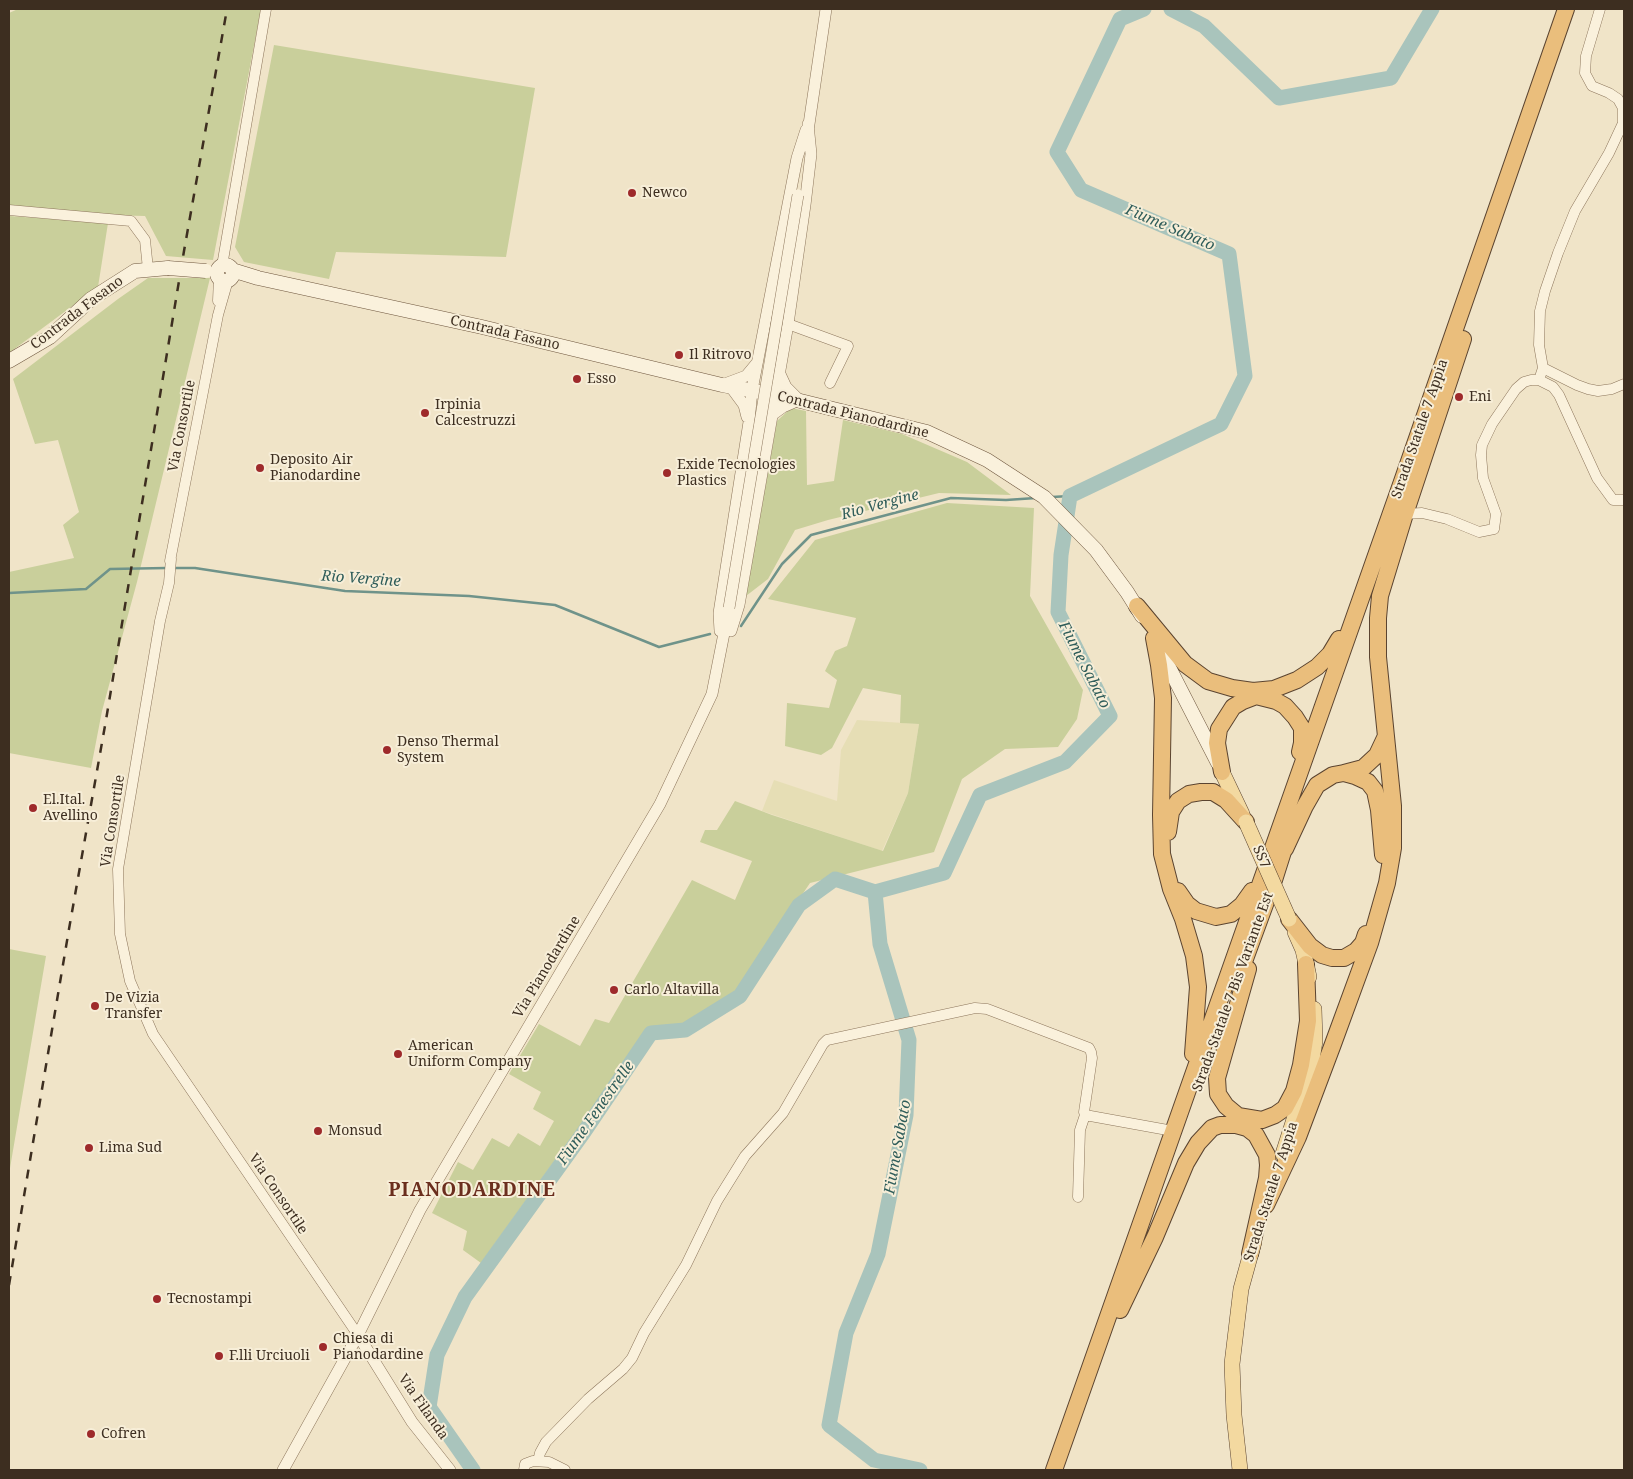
<!DOCTYPE html>
<style>
body{margin:0}
#map{position:relative;width:1633px;height:1479px;overflow:hidden;background:#f0e4c8;font-family:"Noto Serif",serif}
canvas{display:block}
.frame{position:absolute;inset:0;border:10px solid #3d2e20;pointer-events:none}
</style>
<div id="map">
<canvas width="1633" height="1479"></canvas>
<div class="frame"></div>
</div>
<script>
const ctx = document.querySelector('canvas').getContext('2d');
ctx.lineJoin = 'round';
function fillPath(path, color) {
  ctx.fillStyle = color;
  ctx.fill(path, 'evenodd');
}
function shape(rows) {
  const path = new Path2D();
  for (const r of rows) {
    if (r.length === 3) {
      path.moveTo(r[0] + r[2], r[1]);
      path.arc(r[0], r[1], r[2], 0, 2 * Math.PI);
      continue;
    }
    path.moveTo(r[0], r[1]);
    for (let i = 2; i < r.length; i += 2) path.lineTo(r[i], r[i + 1]);
  }
  return path;
}
function strokePath(path, color, width, dash) {
  ctx.strokeStyle = color;
  ctx.lineWidth = width;
  ctx.lineCap = dash ? 'butt' : 'round';
  ctx.setLineDash(dash || []);
  ctx.stroke(path);
}
function label(font, color, halo, rows, align = 'center') {
  ctx.font = font + ' "Noto Serif",serif';
  ctx.lineWidth = 4;
  ctx.setLineDash([]);
  ctx.textBaseline = 'middle';
  ctx.strokeStyle = halo;
  ctx.fillStyle = color;
  for (const [text, x, y, turn = 0] of rows) {
    ctx.save();
    ctx.translate(x, y);
    ctx.rotate((+turn || 0) * Math.PI / 180);
    ctx.textAlign = isNaN(turn) ? turn : align;
    if (halo) ctx.strokeText(text, 0, 0);
    ctx.fillText(text, 0, 0);
    ctx.restore();
  }
}
fillPath(shape([
 [857,720,919,724,908,793,882,851,762,811,774,780,837,801,841,750]
]), '#e6deb5');
fillPath(shape([
 [18,9,261,9,213,260,166,256,145,216,105,215,9,205,9,13],
 [274,45,535,88,506,257,336,252,329,279,244,262,235,247],
 [9,216,108,223,98,287,9,353],
 [148,278,210,278,137,582,102,711,91,768,9,753,9,572,74,558,63,525,79,512,58,440,35,444,13,379,118,299],
 [791,408,806,411,807,485,834,481,843,420,902,434,967,462,1011,495,939,493,828,520,795,530,768,579,746,596,777,421],
 [947,503,1034,508,1030,596,1083,690,1077,719,1058,747,1005,749,962,779,934,852,810,883,737,992,689,1023,650,1028,481,1263,463,1250,467,1231,432,1213,458,1162,473,1170,492,1138,509,1147,518,1133,540,1146,554,1121,533,1109,541,1092,509,1074,539,1024,580,1046,595,1019,609,1023,692,880,735,900,752,861,700,842,705,830,717,830,735,801,772,815,883,851,908,793,919,724,900,723,901,695,863,688,832,748,821,755,785,746,787,703,829,708,837,680,825,671,835,651,847,646,856,618,768,599,815,540],
 [9,949,46,956,9,1174]
]), '#c9cf9b');
strokePath(shape([
 [1052,497,1070,496],
 [173,568,195,568,345,591,469,596,555,605,659,647,710,634],
 [9,593,86,589,110,569,167,568],
 [741,626,782,564,811,535,951,498,1006,500,1036,498]
]), '#6f938a', 2.5);
strokePath(shape([
 [1171,9,1204,26,1279,98,1391,78,1432,9],
 [473,1470,429,1407,437,1355,465,1297,584,1132,651,1033,685,1030,740,996,799,905,835,879,875,892],
 [920,1470,874,1460,829,1425,846,1333,878,1254,906,1115,909,1040,880,944,875,892,944,873,980,795,1065,762,1110,716,1058,612,1061,555,1070,496,1221,424,1245,376,1229,254,1081,190,1057,152,1120,19,1144,9]
]), '#a9c4bc', 15);
const minor = shape([
 [1600,9,1586,56,1585,73,1592,86,1609,93,1618,99,1623,108,1623,123,1609,153,1575,211,1558,253,1545,291,1540,311,1539,345,1543,368,1577,385,1588,389,1598,391,1612,389,1624,384],
 [9,210,131,221,145,240,148,269],
 [222,266,266,9],
 [228,280,218,315,170,561,171,559,169,583,160,621,118,869,120,934,130,981,153,1034,358,1335],
 [218,301,219,277],
 [788,324,848,346,830,383],
 [1539,380,1553,387,1559,395,1597,478,1613,500,1624,500],
 [1405,514,1422,513,1447,519,1479,532,1494,529,1496,514,1483,478,1481,455,1482,445,1492,424,1516,389,1524,382,1531,380,1539,380,1543,368],
 [1078,1197,1080,1130,1085,1115],
 [538,1461,540,1453,546,1442,588,1399,623,1369,632,1358,644,1333,686,1265,717,1201,745,1156,783,1113,823,1044,827,1040,975,1008,987,1009,1089,1048,1091,1052,1092,1058,1084,1112,1085,1115,1173,1131],
 [524,1470,525,1464,533,1461,549,1462,565,1470]
]);
const tertiary = shape([
 [808,131,826,9],
 [722,385,746,376,756,364],
 [730,386,744,405,747,417],
 [772,415,783,407,799,400,786,387,780,374],
 [720,631,719,613,749,422,752,390,797,158,806,130],
 [731,631,739,605,788,324,805,205,811,154,808,124],
 [358,1335,412,1422,450,1470],
 [283,1470,358,1335,420,1210,660,804,712,694,729,608]
]);
const secondary = shape([
 [225,273,8],
 [232,270,258,278,482,327,722,385,776,395,927,432,987,460,1044,497,1096,550,1127,592,1142,616],
 [9,361,50,337,91,299,135,271,168,268],
 [1159,648,1218,763]
]);
const primary = shape([
 [1222,772,1242,814],
 [1295,932,1303,950,1309,977],
 [1283,1154,1311,1066,1315,1041,1314,1009],
 [1240,1470,1234,1415,1232,1364,1241,1289,1254,1242]
]);
const trunk = shape([
 [1137,606,1185,664,1208,681,1232,688,1253,691,1274,689,1297,680,1317,667,1330,654,1339,639],
 [1154,638,1159,665,1163,698,1161,815,1162,854,1171,889,1183,919,1194,956,1198,987,1193,1054],
 [1222,772,1217,743,1219,729,1233,707,1243,701,1256,696,1276,701,1285,706,1295,717,1302,728,1302,743,1300,752],
 [1344,773,1363,768,1377,755,1385,738],
 [1168,832,1171,812,1178,801,1189,794,1201,792,1213,792,1226,800,1246,822],
 [1285,849,1305,806,1317,785,1333,775,1344,773,1355,776,1368,782,1375,791,1379,810,1383,855],
 [1178,891,1187,904,1196,911,1216,917,1231,914,1242,905,1252,891],
 [1289,919,1310,946,1322,955,1332,958,1344,958,1356,951,1363,943,1366,934],
 [1248,969,1217,1078,1218,1094,1226,1106,1238,1116,1262,1120,1275,1115,1285,1108,1294,1091,1301,1065,1308,1021,1306,964],
 [1238,978,1274,880,1287,839],
 [1266,1205,1298,1137,1333,1044,1370,943,1387,883,1393,848,1393,806,1378,657,1378,618,1380,596,1405,514,1463,339],
 [1120,1310,1155,1237,1186,1163,1198,1143,1212,1128,1220,1125,1236,1125,1247,1128,1256,1135,1267,1155,1268,1165,1267,1178,1250,1254],
 [1054,1470,1404,476,1566,9]
]);
strokePath(minor, '#8d765c', 11);
strokePath(tertiary, '#8d765c', 12);
strokePath(secondary, '#6f573f', 15);
strokePath(primary, '#5b4430', 16);
strokePath(trunk, '#5b4430', 18);
strokePath(minor, '#faf1dc', 10);
strokePath(tertiary, '#faf1dc', 11);
strokePath(secondary, '#faf1dc', 14);
strokePath(primary, '#f3d9a0', 15);
strokePath(trunk, '#eabe7c', 16);
strokePath(shape([
 [9,1285,69,929,106,720,184,251,227,9]
]), '#3d2e20', 2.5, [9, 9]);
const tertiaryBridge = shape([
 [729,608,798,195]
]);
const secondaryBridge = shape([
 [168,268,206,271]
]);
const primaryBridge = shape([
 [1246,822,1289,919]
]);
strokePath(tertiaryBridge, '#8d765c', 12, []);
strokePath(secondaryBridge, '#6f573f', 15, []);
strokePath(primaryBridge, '#5b4430', 16, []);
strokePath(tertiaryBridge, '#faf1dc', 11);
strokePath(secondaryBridge, '#faf1dc', 14);
strokePath(primaryBridge, '#f3d9a0', 15);
for (const [x, y, r, color] of [
 [632,193,5,"#9e2a2b"],
 [679,355,5,"#9e2a2b"],
 [577,379,5,"#9e2a2b"],
 [1459,397,5,"#9e2a2b"],
 [425,413,5,"#9e2a2b"],
 [260,468,5,"#9e2a2b"],
 [667,473,5,"#9e2a2b"],
 [387,750,5,"#9e2a2b"],
 [33,808,5,"#9e2a2b"],
 [614,990,5,"#9e2a2b"],
 [95,1006,5,"#9e2a2b"],
 [398,1054,5,"#9e2a2b"],
 [318,1131,5,"#9e2a2b"],
 [89,1148,5,"#9e2a2b"],
 [157,1299,5,"#9e2a2b"],
 [323,1347,5,"#9e2a2b"],
 [219,1356,5,"#9e2a2b"],
 [91,1434,5,"#9e2a2b"]
]) {
  const dot = new Path2D();
  dot.arc(x, y, r, 0, 2 * Math.PI);
  ctx.fillStyle = color;
  ctx.fill(dot);
  strokePath(dot, '#f7eed8', 2);
}
label('14px', '#3d2e20', '#f7eed8', [
 ["Newco",642,193],
 ["Il Ritrovo",689,355],
 ["Esso",587,379],
 ["Eni",1469,397],
 ["Irpinia",435,405],
 ["Calcestruzzi",435,421],
 ["Deposito Air",270,460],
 ["Pianodardine",270,476],
 ["Exide Tecnologies",677,465],
 ["Plastics",677,481],
 ["Denso Thermal",397,742],
 ["System",397,758],
 ["El.Ital.",43,800],
 ["Avellino",43,816],
 ["Carlo Altavilla",624,990],
 ["De Vizia",105,998],
 ["Transfer",105,1014],
 ["American",408,1046],
 ["Uniform Company",408,1062],
 ["Monsud",328,1131],
 ["Lima Sud",99,1148],
 ["Tecnostampi",167,1299],
 ["Chiesa di",333,1339],
 ["Pianodardine",333,1355],
 ["F.lli Urciuoli",229,1356],
 ["Cofren",101,1434]
], 'left');
label('14px', '#3d2e20', '#f7eed8', [
 ["Contrada Fasano",77,313,-37],
 ["Contrada Fasano",505,333,13],
 ["Contrada Pianodardine",853,415,14],
 ["Via Consortile",182,426,-79],
 ["Strada Statale 7 Appia",1420,429,-71],
 ["Via Consortile",113,821,-81],
 ["SS7",1261,857,66],
 ["Via Pianodardine",547,967,-59],
 ["Strada Statale 7 Bis Variante Est",1233,992,-70],
 ["Strada Statale 7 Appia",1271,1192,-72],
 ["Via Consortile",278,1194,56],
 ["Via Filanda",423,1407,55]
]);
label('italic 15px', '#2f5d5a', '#f7eed8', [
 ["Fiume Sabato",1170,228,23],
 ["Rio Vergine",880,505,-15],
 ["Rio Vergine",361,579,4],
 ["Fiume Sabato",1084,665,63],
 ["Fiume Fenestrelle",596,1113,-55],
 ["Fiume Sabato",898,1147,-80]
]);
ctx.letterSpacing = '1px';
label('bold 19px', '#6b2e1e', '#f7eed8', [
 ["PIANODARDINE",472,1191]
]);
ctx.letterSpacing = '0px';
</script>
